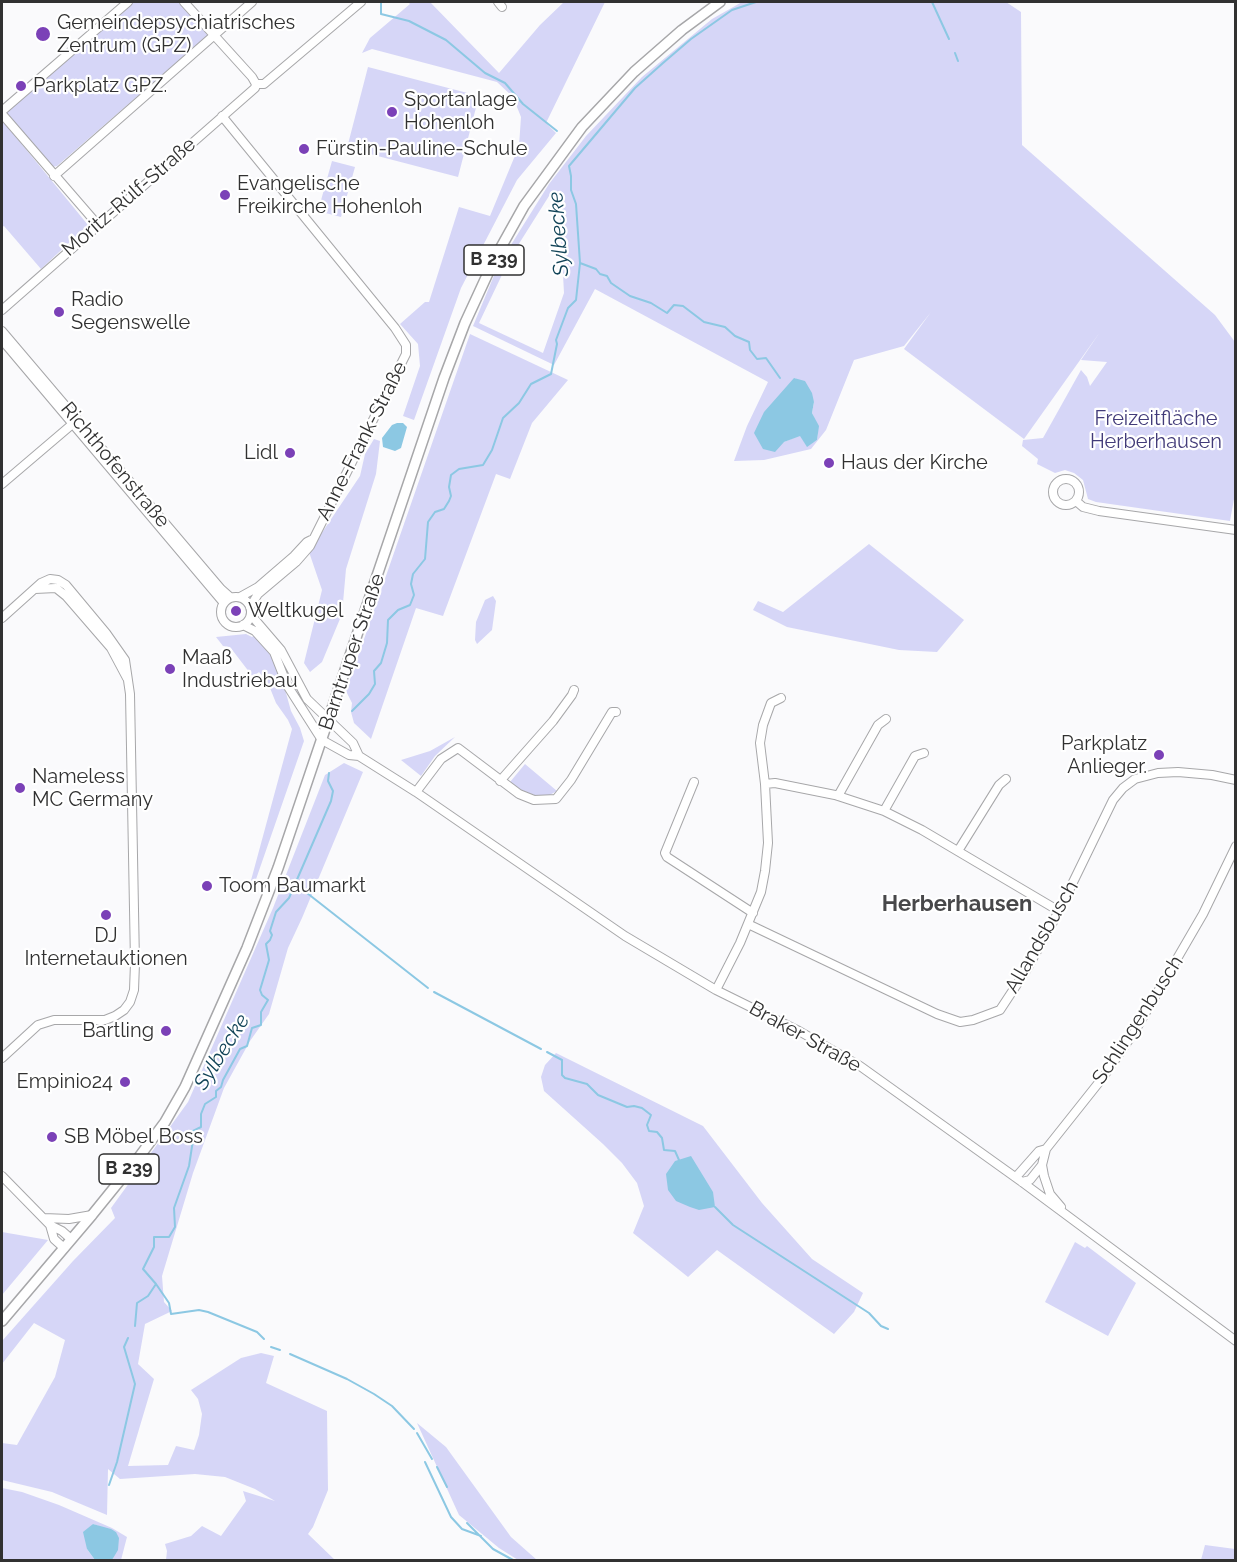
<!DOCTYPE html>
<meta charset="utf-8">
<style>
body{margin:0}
#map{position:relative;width:1237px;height:1562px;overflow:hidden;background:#fafafc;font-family:Raleway,sans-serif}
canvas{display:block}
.frame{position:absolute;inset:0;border:3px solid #313131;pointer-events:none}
</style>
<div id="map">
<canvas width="1237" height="1562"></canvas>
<div class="frame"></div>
</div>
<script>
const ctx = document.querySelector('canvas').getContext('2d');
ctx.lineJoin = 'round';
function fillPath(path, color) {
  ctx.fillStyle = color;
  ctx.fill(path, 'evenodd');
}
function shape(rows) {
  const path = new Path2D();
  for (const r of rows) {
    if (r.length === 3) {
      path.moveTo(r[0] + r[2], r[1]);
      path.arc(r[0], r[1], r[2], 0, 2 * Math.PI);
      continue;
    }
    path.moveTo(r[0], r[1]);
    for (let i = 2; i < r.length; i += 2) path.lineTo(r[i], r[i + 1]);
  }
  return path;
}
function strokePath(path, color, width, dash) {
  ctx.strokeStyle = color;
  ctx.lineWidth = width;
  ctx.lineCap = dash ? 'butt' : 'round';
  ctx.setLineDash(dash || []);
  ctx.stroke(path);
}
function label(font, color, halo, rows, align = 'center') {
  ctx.font = font + ' Raleway,sans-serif';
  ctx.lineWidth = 4.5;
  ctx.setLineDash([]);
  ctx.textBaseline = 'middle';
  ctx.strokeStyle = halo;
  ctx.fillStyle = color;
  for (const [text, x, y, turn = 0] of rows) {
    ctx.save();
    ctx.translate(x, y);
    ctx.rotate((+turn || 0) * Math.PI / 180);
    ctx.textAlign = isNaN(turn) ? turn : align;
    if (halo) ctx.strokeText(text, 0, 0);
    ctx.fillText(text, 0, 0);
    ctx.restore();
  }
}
fillPath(shape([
 [133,2,178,2,208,35,57,166,52,167,3,112],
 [408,2,430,2,499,73,540,25,564,2,605,2,546,123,556,133,517,180,461,288,414,420,403,416,420,366,418,344,400,324,425,302,429,302,459,207,490,216,519,146,521,117,513,97,497,82,372,49,362,53,370,38,410,4],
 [742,2,1006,2,1021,12,1022,145,1215,315,1235,342,1236,488,1230,521,1096,502,1088,499,1083,480,1074,473,1065,470,1055,473,1037,464,1038,459,1022,446,1023,440,1043,438,1081,370,1087,377,1090,386,1107,362,1081,360,1100,332,1024,439,904,349,931,312,904,346,854,360,826,430,811,449,764,460,734,461,747,426,768,382,595,289,554,365,473,326,498,266,519,232,549,184,586,136,642,77,712,19],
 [549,196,559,202,564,293,543,353,479,323,510,258],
 [795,378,814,402,812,413,818,426,817,440,807,446,800,435,784,442],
 [368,67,479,96,458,177,347,148],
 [2,120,88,225,41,269,4,226,2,227],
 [332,161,355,167,341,217,318,211],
 [470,334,568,380,532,423,510,479,496,474,443,616,416,608,371,739,354,723,351,712,352,703,346,691],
 [374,439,380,441,376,474,346,569,342,614,322,662,310,672,304,663,322,590,309,552,360,476,365,454],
 [869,544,964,620,937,652,899,650,787,627,753,610,758,601,783,612],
 [493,596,496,601,492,630,477,644,475,640,476,622,485,600],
 [246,634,252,637,256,634,271,651,281,675,291,711,300,728,304,741,254,885,250,884,292,729,288,720,276,703,268,683,259,672,253,677,230,647,223,646,216,637],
 [455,737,435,756,421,776,401,760,430,751],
 [344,763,363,772,302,918,288,948,269,1014,250,1041,224,1088,193,1173,162,1276,164,1302,172,1311,145,1324,138,1364,154,1379,128,1466,168,1465,176,1446,194,1450,199,1435,202,1414,198,1399,191,1390,241,1358,261,1353,274,1356,266,1383,327,1411,328,1490,313,1527,308,1534,335,1560,166,1560,167,1551,165,1544,191,1536,202,1526,221,1536,246,1501,243,1491,275,1501,255,1489,225,1477,195,1474,120,1479,108,1469,107,1515,52,1492,2,1480,2,1443,17,1445,55,1377,65,1340,34,1323,2,1364,2,1341,73,1261,115,1218,111,1208,188,1102,273,908,325,775],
 [525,764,557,791,544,798,521,791,510,782],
 [556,1053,703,1126,762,1203,812,1259,863,1293,854,1312,834,1334,717,1250,688,1277,633,1233,644,1206,637,1183,622,1163,603,1144,544,1091,541,1077,545,1065],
 [2,1232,48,1240,2,1295],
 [1075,1242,1085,1248,1087,1246,1136,1283,1108,1336,1045,1302],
 [417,1423,446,1447,511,1537,537,1560,518,1560,499,1548,459,1515],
 [2,1488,22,1492,59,1505,112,1528,127,1537,121,1560,112,1560,113,1559,116,1532,93,1524,87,1549,95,1560,2,1560],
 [1205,1545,1235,1549,1235,1560,1201,1560]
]), '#d6d6f7');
fillPath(shape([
 [794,378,805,381,812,393,814,402,812,413,819,426,817,440,807,447,800,436,784,442,775,452,763,449,754,433,764,412],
 [397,423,403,423,407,427,401,448,395,451,383,447,382,438,392,425],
 [691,1156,713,1192,715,1207,699,1210,690,1207,676,1201,668,1190,666,1174,675,1161],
 [93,1524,111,1529,116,1532,119,1538,118,1550,112,1560,95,1560,87,1549,83,1532]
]), '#8cc8e3');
strokePath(shape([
 [381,2,381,14,409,21,446,40,485,73,505,83,523,104,557,131],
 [932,2,949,39],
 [955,53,958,61],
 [580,263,596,269,600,274,607,276,611,283,630,296,651,303,667,313,674,305,683,306,704,322,725,327,735,336,749,342,750,350,757,359,766,358,780,378],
 [352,711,369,694,375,684,374,671,381,663,387,643,388,620,398,610,410,605,414,595,411,584,413,574,425,559,428,522,435,512,444,509,449,501,451,496,449,487,451,475,459,469,483,465,492,450,503,418,519,403,531,384,551,374,557,344,556,340,568,308,576,300,580,263,576,204,571,190,571,176,569,166,635,88,663,63,691,39,732,10,756,2],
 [296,881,301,888],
 [307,893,428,988],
 [434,992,541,1049],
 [547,1052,562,1060,562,1075,565,1078,587,1084,598,1095,627,1107,634,1106,642,1108,651,1115,647,1125,649,1131,657,1132,662,1138,664,1150,675,1151,679,1160],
 [715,1207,733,1225,869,1313,881,1326,888,1329],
 [156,1284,169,1303,171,1314,199,1310,208,1312,257,1332,264,1339],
 [135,1326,137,1303,148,1296,156,1284,143,1269,154,1247,154,1237,169,1237,175,1227,174,1208,189,1166,193,1140,191,1132,201,1127,201,1114,205,1104,216,1097,216,1091,221,1087,223,1080,240,1049,247,1046,252,1028,261,1025,261,1012,268,1000,262,995,260,990,269,960,266,944,270,940,272,935,270,931,276,912,289,898,331,801,333,791,328,781,329,773],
 [271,1347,280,1350],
 [290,1354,347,1379,374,1394,392,1406,414,1429],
 [417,1433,432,1459],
 [425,1462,451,1517,462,1529,481,1536],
 [437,1467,447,1487],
 [109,1485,117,1462,135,1384,124,1347,128,1338],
 [467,1523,493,1549,513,1560]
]), '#8cc8e3', 2);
const minor = shape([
 [184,2,252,77,256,84],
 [498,2,502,7],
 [256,84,264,84,361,2],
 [2,111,128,2],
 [2,114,98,225],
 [222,116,395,328,406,345,406,354,310,546,296,562,258,594,250,607],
 [54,176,252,2],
 [2,310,255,88,256,84],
 [2,331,221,589,230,597],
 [2,340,223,602],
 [1066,492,13],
 [2,484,76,421],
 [1076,501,1083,507,1099,511,1236,530],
 [35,589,56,588,66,596,111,648,127,678],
 [236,612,15],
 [240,597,258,587,294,556,307,542,311,540],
 [251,615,281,650,307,699,353,743,359,756],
 [2,618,41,583,50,579,58,580,66,585,106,633,125,660,130,694,135,963,134,990,130,1002,124,1010,115,1016,105,1020,54,1020,38,1025,2,1058],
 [243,625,255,631,274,652,287,685,322,740,349,755,359,756,416,792,625,936,716,990,799,1031,860,1066,1022,1182,1236,1341],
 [500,781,553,721,572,695,574,690],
 [694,782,665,853,667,857,753,913],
 [765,784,775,783,835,795,884,811,922,830,1059,911],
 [416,792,441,759,458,748,519,794,534,800,556,799,571,780,612,712,616,712],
 [838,796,878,725,886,719],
 [884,811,915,756,924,753],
 [958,851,999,785,1006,779],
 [748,924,937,1014,960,1022,973,1020,1000,1010,1027,969,1059,911,1113,800,1123,788,1135,779,1158,773,1178,772,1212,775,1236,780],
 [716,990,740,943,761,892,765,871,768,843,765,784,760,743,763,725,771,703,781,698],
 [1046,1149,1042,1165,1044,1176,1050,1194,1061,1207],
 [2,1176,50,1225,62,1231,71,1239],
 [1016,1177,1039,1151,1046,1149,1104,1076,1135,1031,1203,914,1236,846],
 [1022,1182,1030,1180,1042,1165],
 [44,1218,69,1219,92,1215],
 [50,1225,54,1239,64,1248]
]);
const major = shape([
 [2,1321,92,1215,139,1157,165,1122,185,1087,247,948,278,868,444,378,465,323,495,258,524,206,582,127,634,72,682,30,720,2]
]);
strokePath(minor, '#a7a7a9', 10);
strokePath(major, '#a7a7a9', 12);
strokePath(minor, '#fff', 8);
strokePath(major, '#fff', 9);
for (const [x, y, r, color] of [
 [43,34,8,"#7b41b7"],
 [21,86,6,"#7b41b7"],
 [392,112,6,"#7b41b7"],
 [304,149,6,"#7b41b7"],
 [225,195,6,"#7b41b7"],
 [59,312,6,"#7b41b7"],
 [290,453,6,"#7b41b7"],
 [829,463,6,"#7b41b7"],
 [236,611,6,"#7b41b7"],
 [170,669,6,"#7b41b7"],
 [1159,755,6,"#7b41b7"],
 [20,788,6,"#7b41b7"],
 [207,886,6,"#7b41b7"],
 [106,915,6,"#7b41b7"],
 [166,1031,6,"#7b41b7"],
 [125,1082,6,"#7b41b7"],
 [52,1137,6,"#7b41b7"]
]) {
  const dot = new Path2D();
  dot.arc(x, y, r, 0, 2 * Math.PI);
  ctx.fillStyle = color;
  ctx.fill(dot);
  strokePath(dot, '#fff', 2);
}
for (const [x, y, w] of [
 [494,260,60],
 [129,1169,60]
]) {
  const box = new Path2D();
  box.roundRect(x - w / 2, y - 15, w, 30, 4.5);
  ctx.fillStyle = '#fff';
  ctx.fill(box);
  strokePath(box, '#313131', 1.5);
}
label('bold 18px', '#313131', null, [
 ["B 239",494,260],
 ["B 239",129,1169]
]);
label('20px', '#313131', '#fff', [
 ["Gemeindepsychiatrisches",57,23],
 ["Zentrum (GPZ)",57,46],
 ["Parkplatz GPZ.",33,86],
 ["Sportanlage",404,100],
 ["Hohenloh",404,123],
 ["Fürstin-Pauline-Schule",316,149],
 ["Evangelische",237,184],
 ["Freikirche Hohenloh",237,207],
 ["Radio",71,300],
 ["Segenswelle",71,323],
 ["Lidl",278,453,"right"],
 ["Haus der Kirche",841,463],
 ["Weltkugel",248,611],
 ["Maaß",182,658],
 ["Industriebau",182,681],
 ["Parkplatz",1147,744,"right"],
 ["Anlieger.",1147,767,"right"],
 ["Nameless",32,777],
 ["MC Germany",32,800],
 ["Toom Baumarkt",219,886],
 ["DJ",106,936,"center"],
 ["Internetauktionen",106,959,"center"],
 ["Bartling",154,1031,"right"],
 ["Empinio24",113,1082,"right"],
 ["SB Möbel Boss",64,1137]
], 'left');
label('20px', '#313131', '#fff', [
 ["Moritz-Rülf-Straße",129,197,-41],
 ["Anne-Frank-Straße",362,441,-63],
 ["Richthofenstraße",115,465,50],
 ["Barntruper Straße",352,652,-71],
 ["Allandsbusch",1042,937,-60],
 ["Schlingenbusch",1138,1020,-57],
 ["Braker Straße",805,1037,29]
]);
label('20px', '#423b79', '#fff', [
 ["Freizeitfläche",1156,419],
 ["Herberhausen",1156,442]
]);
label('italic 21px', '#124458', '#fff', [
 ["Sylbecke",559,234,-94],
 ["Sylbecke",222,1052,-58]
]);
label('bold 22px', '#48484a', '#fff', [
 ["Herberhausen",957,904]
]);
</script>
